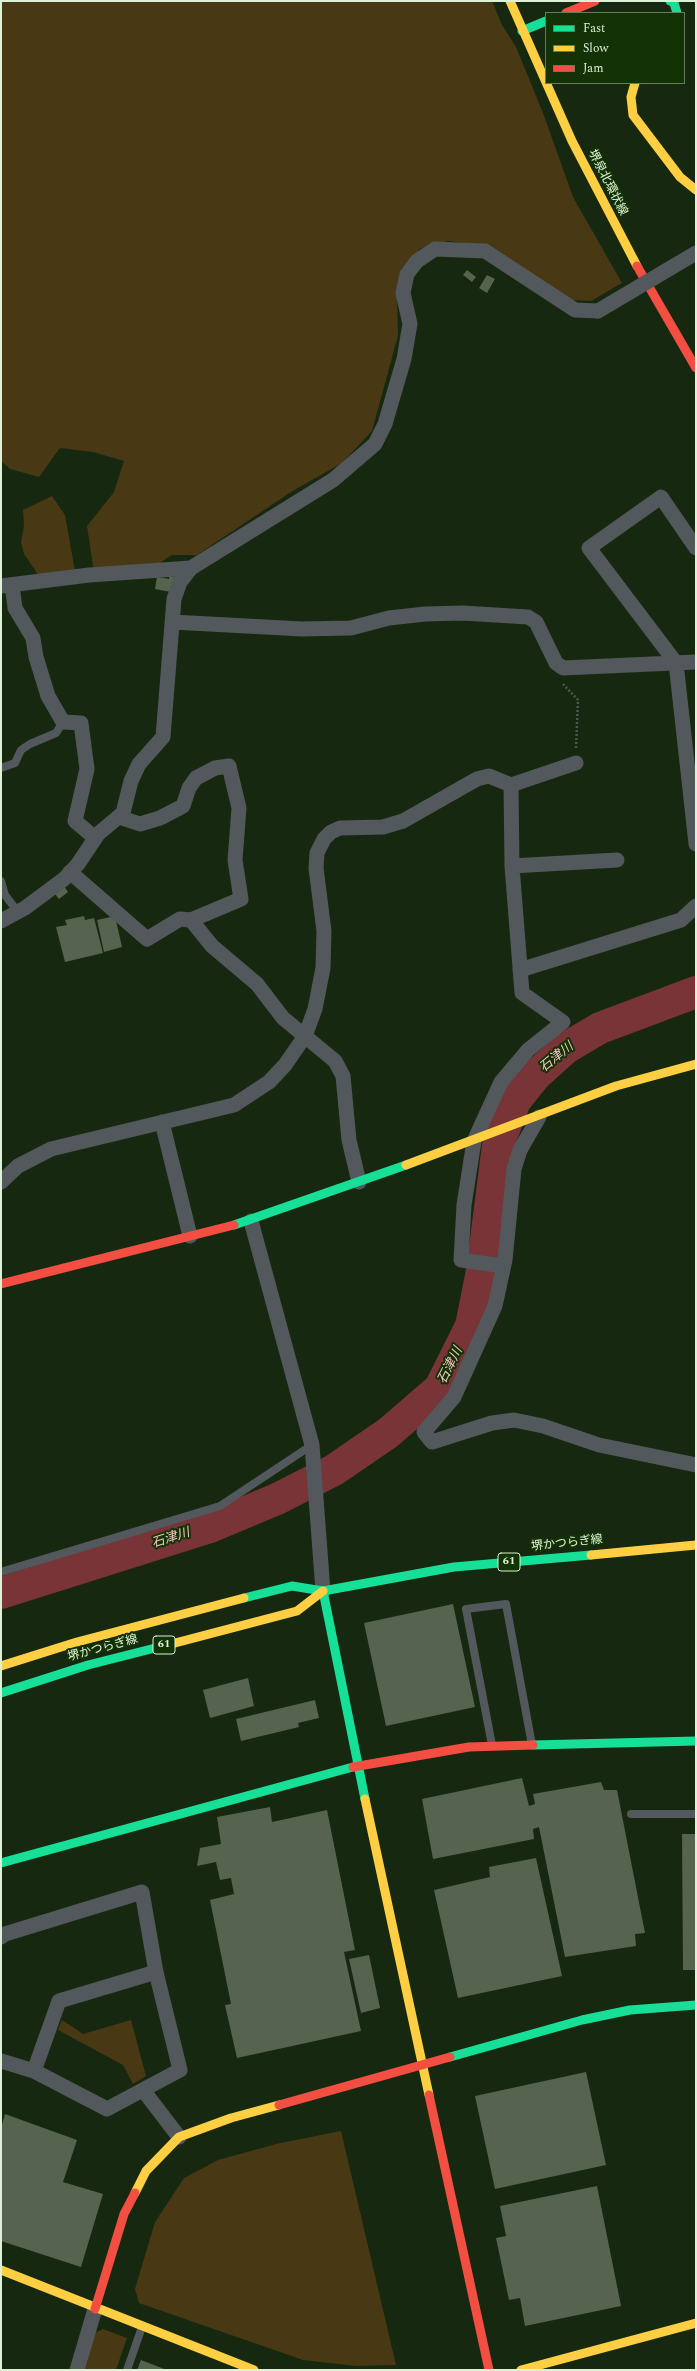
<!DOCTYPE html>
<meta charset="utf-8">
<style>
body{margin:0}
#map{position:relative;width:697px;height:2371px;overflow:hidden;background:#172810;font-family:Spectral,serif}
canvas{display:block}
.frame{position:absolute;inset:0;border:2px solid #ddf1d7;pointer-events:none}
.legend{position:absolute;left:545px;top:12px;width:140px;height:72px;box-sizing:border-box;background:#133206;border:1px solid #647e5a;margin:0;padding:5px 7px;list-style:none;font-size:12px;color:#ddf1d7}
.legend li{display:flex;align-items:center;gap:8px;height:20px}
.legend b{width:20px;border:1px solid #647e5a}
</style>
<div id="map">
<canvas width="697" height="2371"></canvas>
<div class="frame"></div>
<ul class="legend">
<li><b style="height:5px;background:#16e098"></b>Fast</li>
<li><b style="height:5px;background:#ffcf43"></b>Slow</li>
<li><b style="height:5px;background:#f24e42"></b>Jam</li>
</ul>
</div>
<script>
const ctx = document.querySelector('canvas').getContext('2d');
ctx.lineJoin = 'round';
function fillPath(path, color) {
  ctx.fillStyle = color;
  ctx.fill(path, 'evenodd');
}
function shape(rows) {
  const path = new Path2D();
  for (const r of rows) {
    path.moveTo(r[0], r[1]);
    for (let i = 2; i < r.length; i += 2) path.lineTo(r[i], r[i + 1]);
  }
  return path;
}
function strokePath(path, color, width, dash) {
  ctx.strokeStyle = color;
  ctx.lineWidth = width;
  ctx.lineCap = dash ? 'butt' : 'round';
  ctx.setLineDash(dash || []);
  ctx.stroke(path);
}
function label(font, color, halo, rows, align = 'center') {
  ctx.font = font + ' Spectral,"Noto Sans JP",serif';
  ctx.lineWidth = 4;
  ctx.setLineDash([]);
  ctx.textBaseline = 'middle';
  ctx.strokeStyle = halo;
  ctx.fillStyle = color;
  for (const [text, x, y, turn = 0] of rows) {
    ctx.save();
    ctx.translate(x, y);
    ctx.rotate((+turn || 0) * Math.PI / 180);
    ctx.textAlign = isNaN(turn) ? turn : align;
    if (halo) ctx.strokeText(text, 0, 0);
    ctx.fillText(text, 0, 0);
    ctx.restore();
  }
}
fillPath(shape([
 [1,1,492,1,502,25,516,47,543,113,573,197,622,283,591,301,570,300,490,246,448,241,420,249,401,269,397,297,398,336,372,431,342,463,291,492,197,555,172,555,155,566,96,570,93,566,87,526,114,492,124,461,93,452,60,448,39,477,10,469,1,461],
 [52,496,65,515,75,571,39,576,24,554,21,542,24,526,23,510],
 [62,2020,83,2034,131,2020,146,2076,133,2084,123,2065,58,2030],
 [341,2131,396,2365,356,2366,303,2360,139,2303,135,2289,155,2222,184,2178,218,2160,276,2144],
 [103,2329,127,2338,116,2370,85,2370,95,2333]
]), '#483814');
strokePath(shape([
 [1,1593,210,1527,277,1499,334,1470,388,1433,440,1388,471,1326,482,1271,498,1145,515,1101,535,1076,566,1048,600,1028,696,992]
]), '#783437', 32);
fillPath(shape([
 [467,270,476,277,472,282,463,275],
 [487,275,495,279,487,293,479,288],
 [169,576,174,577,171,592,155,589,157,577,169,579],
 [64,886,68,892,59,899,55,894],
 [84,916,85,920,94,918,103,953,65,962,56,927,67,925,65,920],
 [115,916,122,947,104,952,97,920],
 [453,1604,475,1707,386,1726,364,1623],
 [248,1678,254,1706,210,1718,203,1690],
 [315,1700,319,1718,298,1723,299,1727,241,1741,236,1719],
 [522,1778,529,1806,535,1804,533,1794,601,1782,604,1790,617,1790,645,1933,635,1934,636,1946,565,1957,539,1827,533,1829,534,1839,433,1859,422,1799],
 [270,1807,272,1822,327,1810,355,1950,344,1952,361,2031,237,2058,225,2005,231,2004,210,1900,234,1894,231,1878,220,1880,216,1862,197,1866,200,1848,221,1844,217,1817],
 [682,1834,696,1834,696,1970,683,1970],
 [536,1858,562,1976,458,1998,434,1890,490,1877,489,1867],
 [369,1955,380,2008,361,2013,349,1959],
 [586,2072,606,2165,495,2189,475,2096],
 [5,2114,77,2140,63,2182,103,2194,81,2267,1,2241,1,2128],
 [597,2186,621,2306,525,2326,520,2298,509,2300,496,2238,506,2236,500,2206],
 [141,2360,167,2370,137,2370]
]), '#55634f');
strokePath(shape([
 [563,684,578,700,576,748]
]), '#4d5651', 2.5, [2, 2]);
strokePath(shape([
 [1,768,15,763,21,750,30,744,56,733,63,722],
 [1,881,5,895,18,912],
 [1,1572,220,1506,312,1445],
 [492,1745,466,1609,506,1604,532,1745],
 [631,1814,696,1814],
 [127,2370,142,2327]
]), '#52585b', 8);
strokePath(shape([
 [696,548,661,497,589,548,676,663,696,844],
 [12,585,15,608,33,638,36,657,48,696,63,722,81,723,87,769,75,821,95,838],
 [1,586,89,575,191,568],
 [172,622,302,629,351,628,389,618,425,614,463,613,528,617,536,622,556,663,563,668,696,662],
 [511,785,576,763],
 [512,866,617,860],
 [70,872,147,939,180,919,191,920,241,899,235,860,239,808,229,766,215,768,196,778,189,788,183,806,160,818,140,824,119,817],
 [191,920,212,946,257,984,283,1018,335,1061,343,1076,349,1140,359,1182],
 [1,921,25,908,64,879,78,864,98,834,123,813,131,781,139,764,163,737,174,599,180,582,191,568,333,480,375,444,385,424,404,359,410,324,403,293,407,274,417,261,435,249,485,251,575,310,598,311],
 [520,970,681,920,696,906],
 [539,1117,520,1150,514,1169,505,1260,495,1306,454,1397,424,1432,432,1442,492,1423,514,1420,543,1426,599,1445,696,1465],
 [162,1122,190,1236],
 [1,1182,18,1166,51,1149,234,1105,269,1082,285,1065,305,1036,315,1009,323,968,324,931,316,868,317,853,324,839,331,832,340,828,383,827,403,821,477,779,489,776,511,785,512,866,522,993,563,1022,528,1050,501,1082,474,1141,464,1205,461,1260,503,1266],
 [251,1221,312,1445,323,1591],
 [1,1937,5,1934,142,1892,156,1972,180,2070,107,2109,34,2071,1,2061],
 [34,2071,59,2001,156,1972],
 [143,2090,179,2137],
 [77,2370,95,2309]
]), '#52585b', 15);
strokePath(shape([
 [670,1,674,3,677,13],
 [522,31,546,21],
 [234,1225,406,1165],
 [323,1591,365,1799],
 [244,1598,292,1586,323,1591,454,1567,591,1555],
 [1,1693,88,1665,175,1643],
 [533,1745,696,1741],
 [1,1863,353,1767],
 [450,2057,582,2020,630,2010,696,2005]
]), '#16e098', 9);
strokePath(shape([
 [510,1,572,141,637,266],
 [635,83,631,97,633,115,680,177,696,190],
 [406,1165,616,1086,696,1064],
 [591,1555,696,1545],
 [175,1643,297,1611,323,1591],
 [1,1666,77,1642,244,1598],
 [365,1799,429,2095],
 [135,2193,146,2171,179,2137,231,2118,279,2105],
 [1,2270,254,2370],
 [521,2370,696,2323]
]), '#ffcf43', 9);
strokePath(shape([
 [566,13,595,1],
 [637,266,696,368],
 [1,1284,234,1225],
 [353,1767,469,1747,533,1745],
 [429,2095,489,2370],
 [279,2105,450,2057],
 [95,2309,124,2214,135,2193]
]), '#f24e42', 9);
strokePath(shape([
 [598,311,696,253]
]), '#52585b', 15);
for (const [x, y, w] of [
 [509,1562,22],
 [164,1645,22]
]) {
  const box = new Path2D();
  box.roundRect(x - w / 2, y - 9, w, 18, 3);
  ctx.fillStyle = '#133206';
  ctx.fill(box);
  strokePath(box, '#ddf1d7', 1);
}
label('bold 11px', '#ddf1d7', null, [
 ["61",509,1562],
 ["61",164,1645]
]);
label('12px', '#ddf1d7', '#133206', [
 ["堺泉北環状線",607,183,63],
 ["堺かつらぎ線",567,1544,-6],
 ["堺かつらぎ線",103,1649,-15]
]);
label('italic 13px', '#f4c4c4', '#133206', [
 ["石津川",557,1058,-39],
 ["石津川",451,1366,-63],
 ["石津川",171,1539,-18]
]);
</script>
